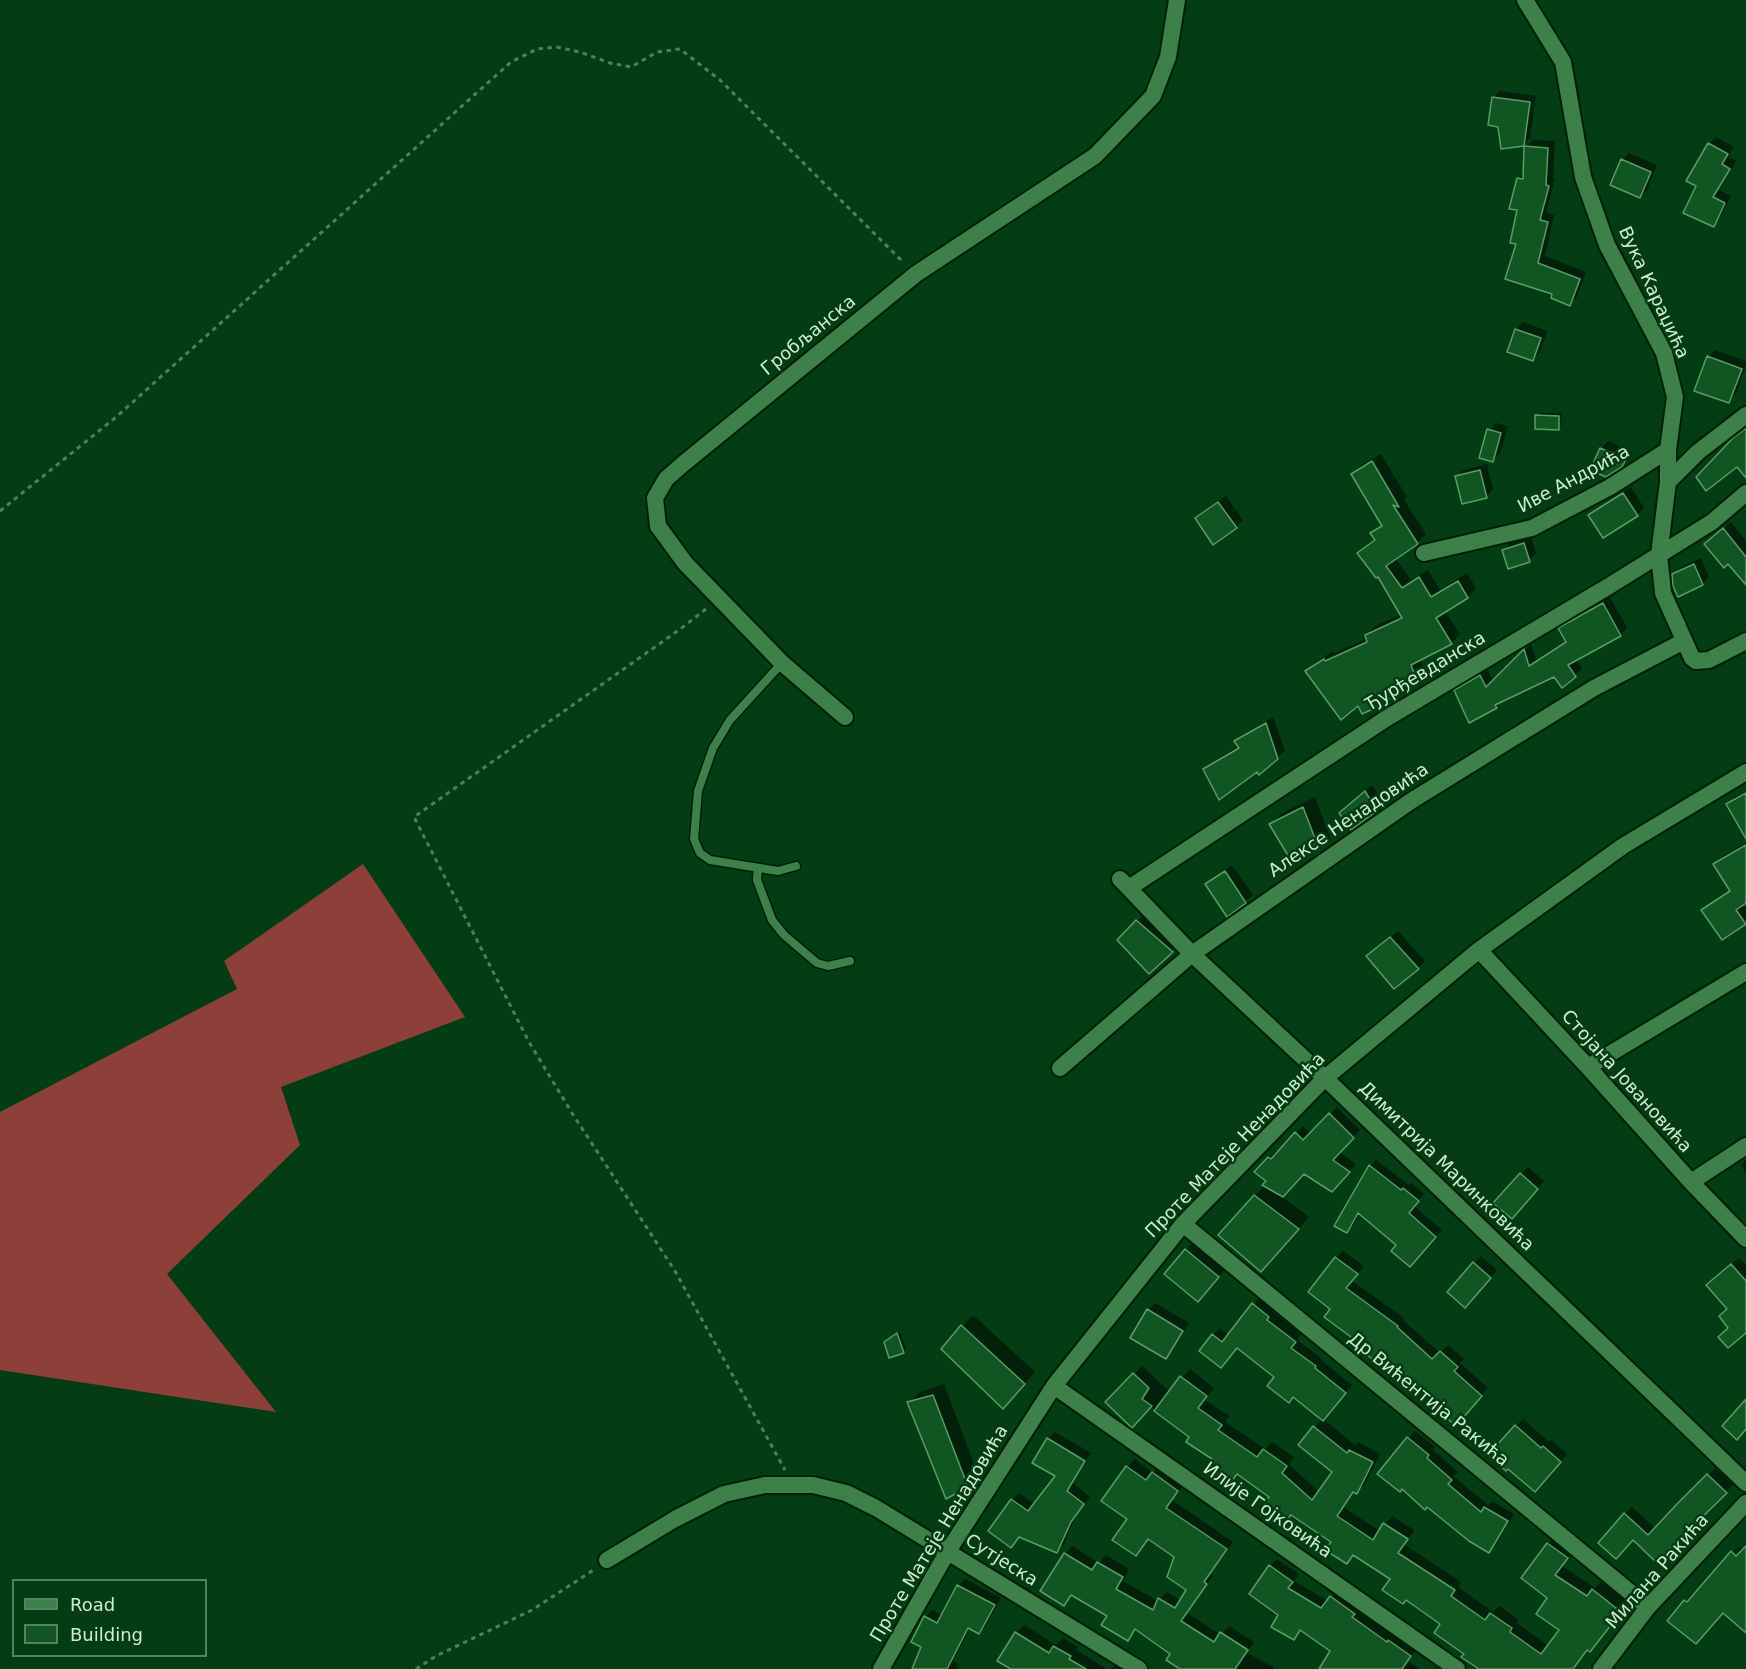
<!DOCTYPE html>
<meta charset="utf-8">
<style>
body{margin:0}
#map{position:relative;width:1746px;height:1669px;overflow:hidden;background:#043c13;font-family:"DejaVu Sans",sans-serif}
canvas{display:block}
.legend{position:absolute;left:12px;top:1579px;width:195px;height:78px;box-sizing:border-box;background:#043c13;border:2px solid #54835e;margin:0;padding:8px 10px;list-style:none;font-size:18px;color:#cceecf}
.legend li{display:flex;align-items:center;gap:12px;height:30px}
.legend b{width:30px;border:2px solid #54835e}
</style>
<div id="map">
<canvas width="1746" height="1669"></canvas>
<ul class="legend">
<li><b style="height:8px;background:#3e8049"></b>Road</li>
<li><b style="height:16px;background:#105522"></b>Building</li>
</ul>
</div>
<script>
const ctx = document.querySelector('canvas').getContext('2d');
ctx.lineJoin = 'round';
function fillPath(path, color) {
  ctx.fillStyle = color;
  ctx.fill(path, 'evenodd');
}
function shape(rows) {
  const path = new Path2D();
  for (const r of rows) {
    path.moveTo(r[0], r[1]);
    for (let i = 2; i < r.length; i += 2) path.lineTo(r[i], r[i + 1]);
  }
  return path;
}
function strokePath(path, color, width, dash) {
  ctx.strokeStyle = color;
  ctx.lineWidth = width;
  ctx.lineCap = dash ? 'butt' : 'round';
  ctx.setLineDash(dash || []);
  ctx.stroke(path);
}
function label(font, color, halo, rows, align = 'center') {
  ctx.font = font + ' "DejaVu Sans",sans-serif';
  ctx.lineWidth = 5;
  ctx.setLineDash([]);
  ctx.textBaseline = 'middle';
  ctx.strokeStyle = halo;
  ctx.fillStyle = color;
  for (const [text, x, y, turn = 0] of rows) {
    ctx.save();
    ctx.translate(x, y);
    ctx.rotate((+turn || 0) * Math.PI / 180);
    ctx.textAlign = isNaN(turn) ? turn : align;
    if (halo) ctx.strokeText(text, 0, 0);
    ctx.fillText(text, 0, 0);
    ctx.restore();
  }
}
fillPath(shape([
 [363,864,465,1017,281,1087,300,1145,167,1274,276,1412,0,1370,0,1112,237,989,224,961]
]), '#8c4039');
fillPath(shape([
 [1500,91,1536,96,1530,138,1523,145,1493,98],
 [1716,137,1734,147,1728,157,1736,161,1719,190,1731,196,1720,218,1713,225,1698,186,1709,144],
 [1533,140,1555,141,1553,178,1555,179,1546,213,1554,215,1545,256,1586,272,1577,297,1570,304,1554,293,1518,243,1518,179,1525,172,1526,147],
 [1629,153,1657,165,1647,190,1640,197,1622,160],
 [1523,322,1547,331,1540,352,1532,359,1516,330],
 [1715,350,1746,361,1746,366,1736,394,1729,401,1708,357],
 [1540,413,1562,413,1561,425,1558,429,1537,416],
 [1496,423,1508,426,1500,453,1493,460,1489,430],
 [1608,441,1632,452,1629,458,1621,466,1601,449],
 [1381,454,1407,497,1404,500,1426,534,1417,543,1395,558,1411,580,1428,570,1440,590,1467,573,1476,588,1468,597,1445,611,1460,634,1452,643,1420,659,1426,673,1417,681,1391,696,1385,702,1358,703,1307,672,1315,663,1333,651,1334,653,1368,638,1366,635,1375,626,1402,614,1378,575,1359,553,1376,538,1372,533,1382,524,1352,474,1361,465],
 [1487,464,1493,489,1486,497,1456,477,1464,470],
 [1631,487,1644,508,1637,515,1590,515,1598,508],
 [1226,496,1243,520,1236,527,1197,518,1204,511],
 [1731,522,1746,541,1746,583,1728,562,1713,537],
 [1531,537,1536,553,1529,560,1503,551,1510,543],
 [1701,558,1709,577,1702,584,1673,575,1681,567],
 [1610,597,1627,628,1620,635,1576,660,1582,668,1575,675,1554,675,1503,700,1496,707,1456,691,1463,683,1487,669,1493,681,1531,644,1536,660,1567,640,1560,629,1567,621],
 [1273,717,1285,751,1277,758,1205,770,1212,762,1239,746,1236,742,1243,735],
 [1372,785,1383,803,1376,810,1348,806],
 [1746,791,1746,836,1728,804,1735,797],
 [1315,797,1330,837,1318,848,1271,825,1282,813],
 [1746,843,1746,902,1743,903,1746,908,1746,922,1745,923,1703,910,1710,903,1730,890,1715,864,1722,857],
 [1232,865,1253,895,1228,915,1207,884,1214,877],
 [1144,914,1178,944,1172,951,1119,940],
 [1398,931,1425,961,1418,968,1375,950],
 [1337,1107,1360,1130,1339,1152,1356,1164,1339,1183,1305,1172,1282,1197,1309,1217,1272,1259,1255,1196,1268,1181,1269,1158,1276,1151,1279,1153,1303,1126,1311,1134],
 [1376,1160,1409,1185,1411,1183,1424,1194,1414,1206,1442,1230,1416,1258,1360,1213,1354,1224,1347,1231,1370,1166],
 [1746,1160,1746,1173,1741,1165],
 [1528,1167,1544,1181,1519,1210,1521,1174],
 [1193,1243,1225,1269,1205,1293,1186,1250],
 [1343,1251,1364,1266,1352,1281,1404,1318,1403,1320,1440,1353,1448,1345,1464,1359,1460,1363,1488,1388,1463,1417,1443,1405,1407,1373,1357,1340,1332,1309,1336,1258],
 [1481,1256,1497,1270,1472,1299,1474,1263],
 [1739,1258,1746,1265,1746,1331,1728,1308,1716,1278],
 [1260,1297,1275,1309,1273,1312,1302,1334,1297,1340,1322,1359,1321,1360,1352,1385,1323,1419,1355,1445,1358,1442,1380,1454,1365,1484,1357,1492,1355,1491,1343,1507,1380,1531,1392,1516,1414,1530,1405,1545,1461,1582,1458,1587,1493,1612,1499,1606,1519,1620,1517,1623,1549,1646,1561,1629,1549,1597,1548,1544,1556,1536,1574,1550,1562,1566,1595,1588,1601,1582,1628,1603,1598,1642,1590,1650,1589,1649,1574,1669,1481,1669,1466,1654,1442,1623,1392,1579,1354,1554,1346,1562,1333,1542,1238,1473,1231,1480,1214,1459,1191,1437,1150,1406,1107,1402,1142,1366,1170,1392,1190,1369,1214,1388,1205,1400,1229,1416,1225,1422,1265,1449,1272,1442,1294,1457,1289,1464,1319,1492,1334,1472,1300,1445,1322,1419,1276,1377,1238,1347,1221,1366,1213,1335,1220,1328,1229,1335],
 [1155,1303,1189,1323,1173,1350,1166,1358,1148,1310],
 [973,1315,1035,1372,1014,1396,943,1348],
 [900,1332,906,1349,903,1352,889,1339],
 [944,1384,978,1475,967,1486,909,1403,920,1392],
 [1523,1419,1549,1442,1551,1440,1567,1454,1542,1483,1516,1426],
 [1415,1431,1435,1447,1433,1450,1458,1472,1453,1476,1488,1505,1492,1501,1514,1514,1496,1544,1489,1552,1402,1487,1408,1438],
 [1055,1432,1091,1453,1073,1483,1090,1497,1077,1513,1064,1544,1057,1551,1020,1536,1011,1546,1012,1500,1019,1493,1035,1504,1057,1476,1048,1439],
 [1135,1459,1153,1473,1160,1466,1185,1483,1172,1500,1233,1542,1210,1574,1213,1576,1187,1613,1221,1635,1229,1626,1254,1642,1247,1653,1274,1667,1273,1669,1182,1669,1172,1653,1137,1629,1128,1639,1109,1616,1073,1594,1064,1604,1065,1554,1072,1546,1099,1563,1106,1555,1129,1569,1123,1581,1158,1601,1167,1592,1181,1601,1188,1589,1176,1557,1149,1538,1136,1554,1129,1518,1103,1500,1127,1467],
 [1715,1468,1733,1485,1664,1554,1633,1539,1625,1514,1632,1507,1656,1529],
 [1739,1546,1744,1551,1746,1548,1746,1631,1723,1611,1670,1621,1686,1601,1692,1594,1694,1596],
 [1277,1559,1299,1574,1294,1581,1328,1601,1338,1590,1359,1609,1395,1636,1397,1634,1417,1648,1408,1661,1420,1669,1321,1669,1332,1650,1302,1629,1294,1638,1280,1614,1270,1566],
 [965,1579,1001,1598,986,1625,979,1632,970,1628,953,1661,959,1664,957,1669,914,1669,923,1647,925,1617,932,1610,943,1616,958,1586],
 [1024,1625,1056,1645,1063,1638,1078,1647,1076,1650,1107,1669,1014,1669,1016,1633],
 [1118,1661,1131,1669,1111,1669]
]), '#0007');
const building = shape([
 [1492,97,1530,102,1524,146,1501,149,1498,127,1488,125,1492,97],
 [1708,143,1728,154,1722,164,1730,169,1713,197,1725,203,1714,227,1683,213,1696,186,1686,181,1708,143],
 [1524,146,1548,148,1546,185,1549,186,1540,220,1548,222,1538,263,1580,279,1570,306,1551,298,1552,294,1505,279,1516,244,1510,243,1517,210,1509,209,1517,178,1523,179,1524,146],
 [1621,159,1651,172,1640,198,1610,185,1621,159],
 [1515,329,1541,338,1533,361,1507,352,1515,329],
 [1707,356,1742,369,1729,403,1694,391,1707,356],
 [1535,415,1559,416,1559,430,1535,429,1535,415],
 [1746,428,1746,478,1737,467,1706,491,1696,477,1733,438,1746,428],
 [1487,429,1501,433,1493,462,1479,458,1487,429],
 [1600,448,1626,459,1622,467,1606,477,1590,470,1600,448],
 [1372,461,1399,507,1393,505,1418,544,1386,566,1402,588,1419,577,1431,597,1458,581,1468,598,1436,618,1452,644,1411,665,1418,683,1385,701,1386,703,1362,714,1358,706,1341,720,1305,671,1324,659,1325,661,1367,642,1365,635,1402,618,1378,577,1376,578,1357,553,1375,540,1370,533,1382,526,1351,474,1372,461],
 [1480,470,1487,498,1462,504,1455,476,1480,470],
 [1623,493,1638,516,1603,538,1588,515,1623,493],
 [1218,502,1237,528,1213,545,1195,518,1218,502],
 [1723,528,1746,557,1746,585,1728,564,1724,568,1704,544,1723,528],
 [1524,543,1530,562,1508,569,1502,550,1524,543],
 [1694,564,1703,585,1678,597,1673,586,1672,574,1694,564],
 [1603,603,1621,636,1568,665,1576,677,1562,688,1554,677,1495,705,1497,708,1469,723,1454,690,1480,675,1486,687,1524,649,1529,666,1566,642,1558,628,1603,603],
 [1266,723,1278,759,1259,775,1257,772,1219,800,1203,769,1239,748,1234,741,1266,723],
 [1365,791,1377,811,1351,830,1339,813,1365,791],
 [1746,793,1746,839,1726,804,1746,793],
 [1303,807,1319,849,1292,862,1269,824,1303,807],
 [1746,845,1746,903,1736,910,1746,924,1722,940,1701,910,1730,891,1713,864,1746,845],
 [1225,871,1246,903,1227,917,1205,884,1225,871],
 [1136,920,1173,952,1149,974,1117,940,1136,920],
 [1390,937,1419,969,1394,989,1366,956,1390,937],
 [1329,1113,1354,1138,1333,1160,1350,1172,1332,1192,1304,1174,1283,1197,1262,1185,1266,1181,1254,1172,1268,1157,1271,1159,1295,1132,1303,1140,1329,1113],
 [1369,1165,1401,1190,1403,1188,1419,1201,1409,1213,1436,1237,1410,1267,1391,1251,1396,1245,1358,1213,1347,1233,1334,1226,1369,1165],
 [1520,1173,1538,1189,1512,1219,1493,1203,1520,1173],
 [1254,1195,1299,1229,1261,1272,1218,1235,1254,1195],
 [1185,1249,1219,1277,1198,1302,1164,1274,1185,1249],
 [1335,1257,1358,1274,1346,1288,1398,1326,1397,1327,1432,1359,1440,1351,1458,1367,1454,1371,1482,1396,1456,1426,1437,1410,1441,1406,1406,1375,1399,1383,1381,1367,1381,1366,1353,1344,1355,1340,1324,1317,1330,1309,1308,1292,1335,1257],
 [1473,1262,1491,1278,1465,1308,1447,1292,1473,1262],
 [1731,1264,1746,1281,1746,1333,1728,1348,1718,1337,1728,1328,1719,1316,1727,1309,1706,1285,1731,1264],
 [1252,1303,1269,1317,1267,1320,1296,1342,1291,1348,1316,1366,1315,1368,1346,1393,1323,1421,1293,1397,1289,1403,1267,1386,1274,1377,1237,1348,1221,1368,1199,1351,1212,1334,1222,1342,1252,1303],
 [1147,1309,1183,1331,1166,1359,1130,1338,1147,1309],
 [961,1325,1025,1384,1003,1409,941,1349,961,1325],
 [897,1333,904,1353,889,1358,884,1342,897,1333],
 [1133,1373,1149,1388,1142,1399,1152,1406,1132,1428,1105,1402,1133,1373],
 [1180,1376,1207,1396,1198,1408,1222,1425,1218,1430,1257,1457,1263,1449,1287,1466,1282,1473,1312,1500,1332,1472,1298,1445,1313,1426,1347,1453,1349,1450,1373,1462,1357,1494,1353,1492,1337,1516,1373,1540,1383,1523,1408,1539,1398,1553,1455,1590,1451,1596,1485,1620,1490,1613,1512,1628,1510,1632,1541,1654,1559,1630,1536,1614,1547,1598,1521,1578,1547,1543,1568,1558,1555,1575,1587,1596,1592,1589,1621,1612,1590,1652,1587,1650,1573,1669,1479,1669,1461,1657,1464,1654,1434,1633,1440,1624,1406,1600,1403,1604,1382,1590,1390,1579,1353,1555,1347,1564,1325,1550,1331,1542,1291,1515,1285,1522,1264,1503,1269,1497,1237,1474,1231,1482,1207,1466,1212,1459,1186,1442,1189,1437,1154,1411,1180,1376],
 [933,1395,968,1487,946,1499,907,1402,933,1395],
 [1746,1399,1746,1429,1737,1440,1722,1426,1746,1399],
 [1515,1425,1541,1448,1543,1446,1561,1462,1535,1492,1508,1469,1506,1471,1488,1455,1515,1425],
 [1407,1437,1429,1455,1427,1458,1452,1480,1448,1484,1481,1512,1484,1507,1508,1521,1489,1553,1469,1541,1427,1507,1425,1510,1402,1489,1400,1492,1377,1474,1407,1437],
 [1047,1438,1085,1461,1067,1491,1084,1504,1071,1522,1057,1553,1019,1537,1011,1548,988,1531,1011,1499,1028,1511,1055,1476,1032,1463,1047,1438],
 [1126,1466,1146,1480,1152,1472,1178,1491,1166,1508,1227,1549,1204,1582,1207,1584,1181,1621,1214,1642,1220,1632,1248,1650,1235,1669,1180,1669,1166,1660,1170,1654,1135,1629,1128,1641,1101,1625,1107,1616,1071,1595,1064,1606,1040,1591,1064,1553,1092,1570,1097,1562,1123,1577,1116,1589,1153,1610,1158,1598,1175,1608,1186,1590,1167,1577,1174,1557,1148,1539,1136,1556,1112,1540,1127,1519,1101,1501,1126,1466],
 [1707,1474,1727,1493,1695,1524,1694,1523,1657,1563,1633,1540,1616,1559,1598,1543,1624,1513,1648,1535,1676,1505,1707,1474],
 [1746,1546,1746,1633,1723,1613,1696,1644,1667,1621,1684,1600,1687,1602,1731,1551,1736,1556,1746,1546],
 [1269,1565,1293,1582,1288,1588,1321,1608,1330,1596,1355,1614,1352,1617,1387,1642,1388,1640,1411,1656,1402,1669,1319,1669,1330,1651,1300,1630,1294,1640,1271,1627,1278,1615,1249,1594,1269,1565],
 [957,1585,995,1605,979,1634,968,1628,947,1669,912,1669,921,1647,911,1642,924,1616,937,1623,957,1585],
 [1015,1632,1049,1653,1053,1646,1071,1656,1069,1659,1086,1669,1011,1669,997,1661,1015,1632]
]);
fillPath(building, '#105522');
strokePath(building, '#5a9d64', 1.5);
const service = shape([
 [782,663,730,720,713,748,698,791,694,839,700,853,710,860,778,871,796,866],
 [758,868,757,880,772,920,784,935,817,963,828,966,850,961]
]);
const minor = shape([
 [1525,0,1563,62,1583,177,1607,245,1664,353,1675,397,1668,450,1668,482,1659,555,1663,593,1692,658,1696,661,1709,660,1746,641],
 [1668,482,1698,452,1746,415],
 [1424,553,1532,528,1610,487,1668,450],
 [845,717,782,663,685,563,658,526,655,498,666,479,683,464,916,274,1095,156,1153,96,1168,57,1177,0],
 [1120,879,1192,954,1325,1078,1746,1483],
 [1129,888,1387,718,1609,586,1712,522,1746,493],
 [1479,950,1588,1067,1691,1182,1746,1239],
 [1588,1067,1746,972],
 [1060,1068,1192,954,1411,801,1594,688,1684,641],
 [1691,1182,1746,1146],
 [1183,1224,1648,1607],
 [1054,1386,1457,1669],
 [607,1560,675,1519,724,1494,765,1485,813,1485,846,1493,876,1508,1139,1669],
 [881,1669,948,1551,1054,1386,1183,1224,1325,1078,1479,950,1623,846,1746,772],
 [1601,1669,1648,1607,1746,1503]
]);
strokePath(service, '#002005', 11);
strokePath(minor, '#002005', 20);
strokePath(shape([
 [0,511,115,418,511,62,537,49,556,47,580,52,610,63,631,67,657,52,680,49,720,80,904,263],
 [706,609,679,630,414,817,529,1042,572,1113,675,1271,785,1470],
 [416,1669,436,1656,532,1610,595,1569]
]), '#50805a', 3, [4.5, 4.5]);
strokePath(service, '#3e8049', 8);
strokePath(minor, '#3e8049', 16);
label('18px', '#cceecf', '#043c13', [
 ["Вука Караџића",1653,293,65],
 ["Гробљанска",809,336,-39],
 ["Иве Андрића",1574,480,-28],
 ["Ђурђевданска",1426,672,-31],
 ["Алексе Ненадовића",1349,821,-34],
 ["Стојана Јовановића",1626,1082,48],
 ["Проте Матеје Ненадовића",1236,1146,-46],
 ["Димитрија Маринковића",1446,1167,44],
 ["Др Вићентија Ракића",1428,1400,39],
 ["Илије Гојковића",1267,1511,35],
 ["Проте Матеје Ненадовића",940,1534,-59],
 ["Сутјеска",1001,1561,32],
 ["Милана Ракића",1658,1572,-49]
]);
</script>
